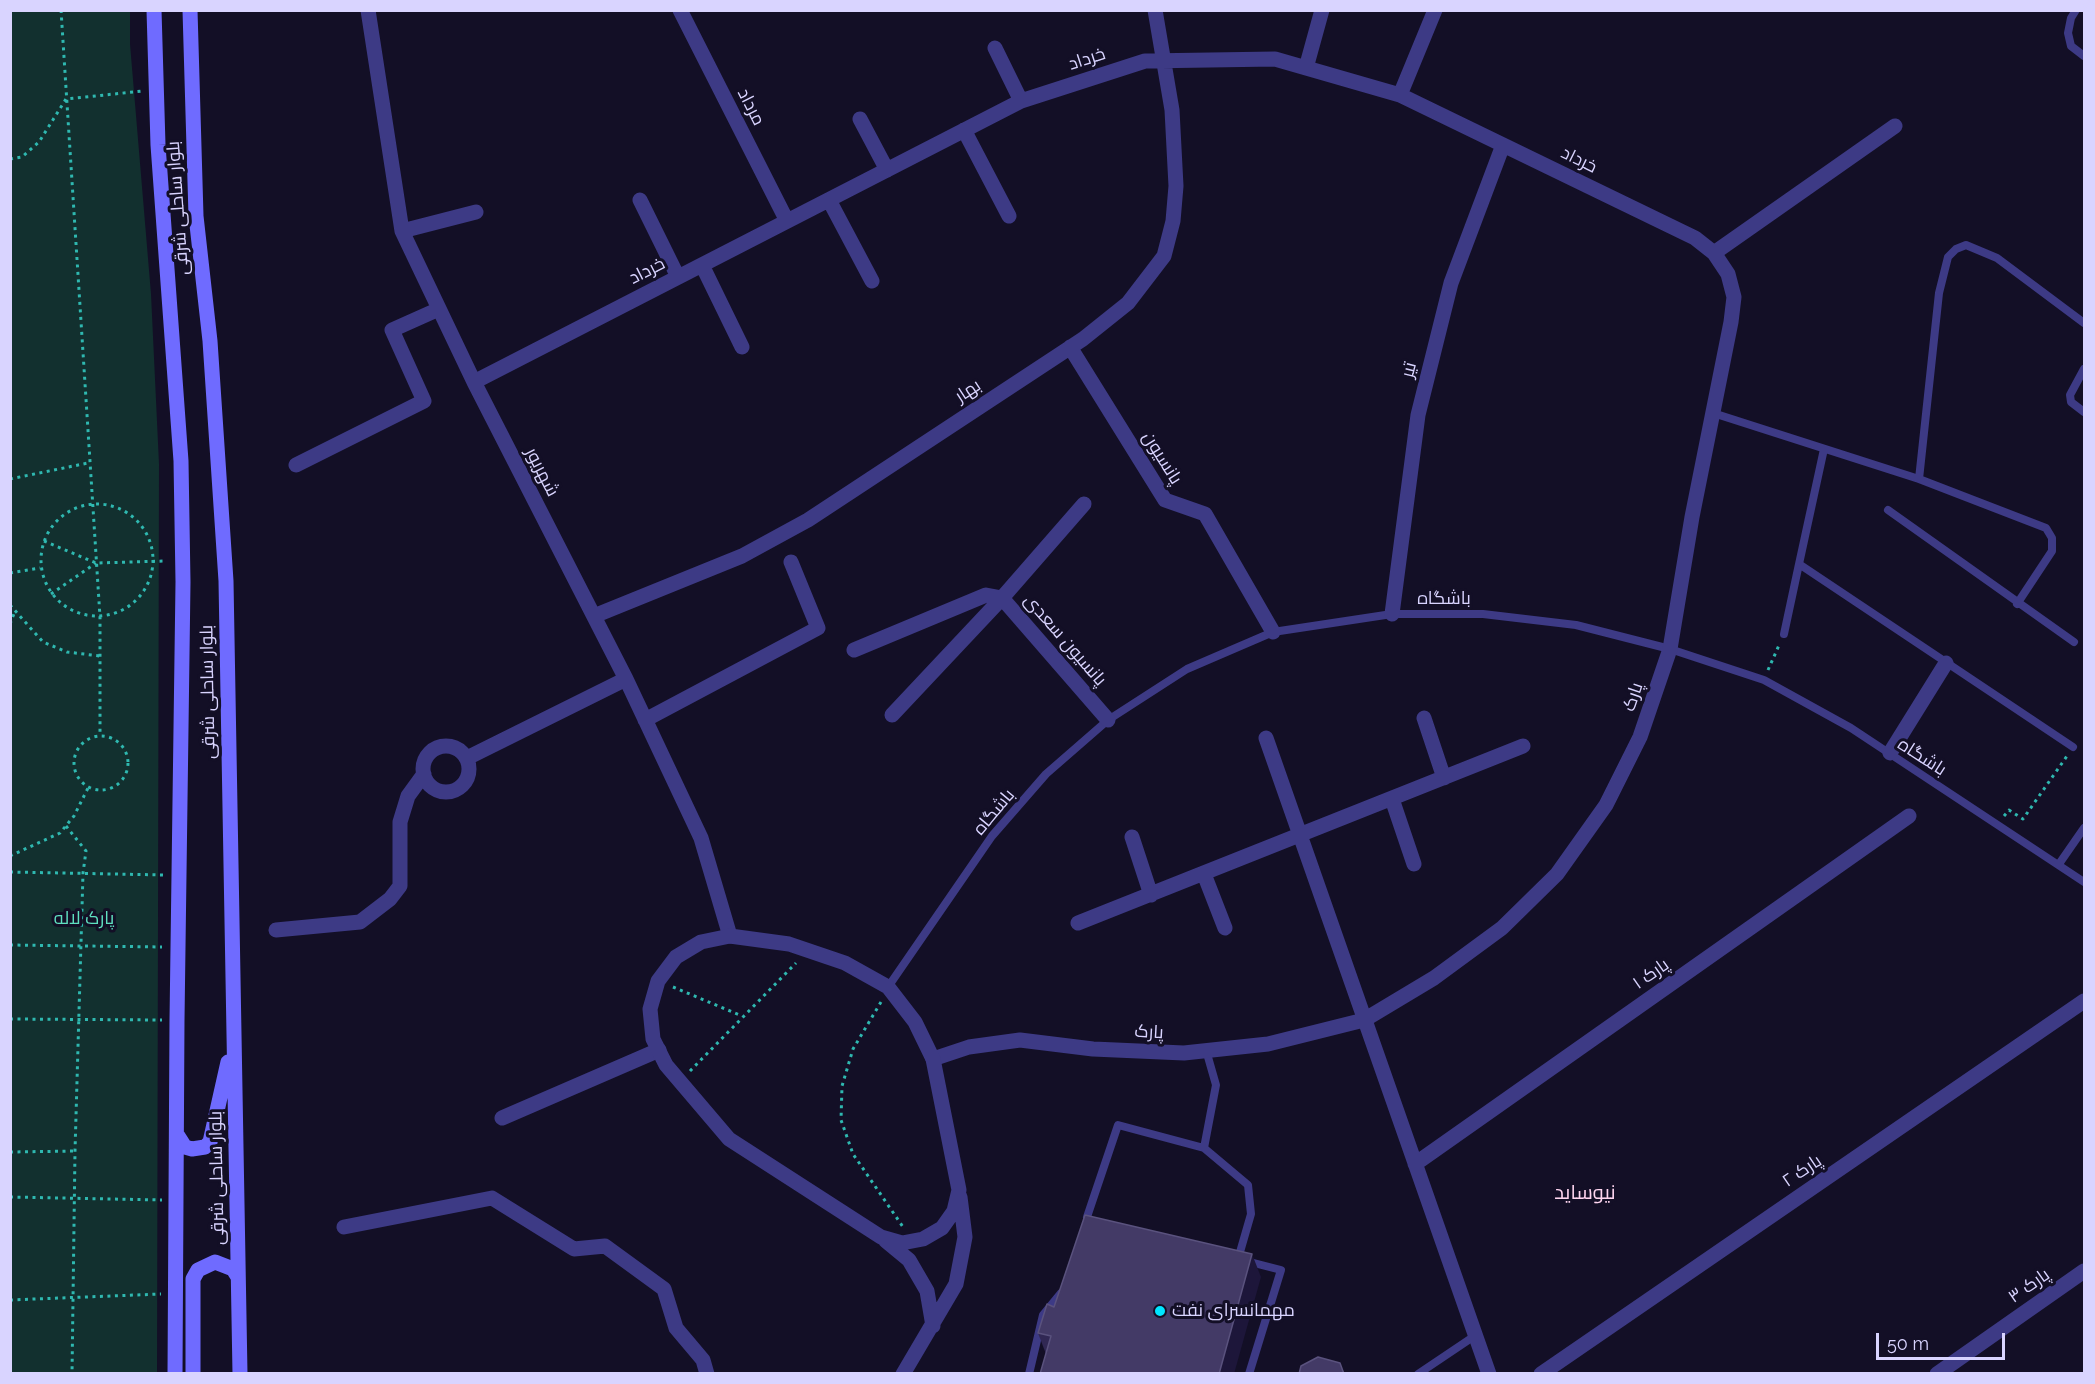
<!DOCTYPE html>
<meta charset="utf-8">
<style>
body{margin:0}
#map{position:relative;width:2095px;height:1384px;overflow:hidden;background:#130f26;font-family:Raleway,sans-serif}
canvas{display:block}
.frame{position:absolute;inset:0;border:12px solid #d9d4ff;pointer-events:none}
.scale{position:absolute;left:1876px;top:1333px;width:129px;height:27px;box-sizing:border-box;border:3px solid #d9d4ff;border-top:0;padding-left:8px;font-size:18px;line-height:21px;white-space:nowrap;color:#d9d4ff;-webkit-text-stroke:4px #130f26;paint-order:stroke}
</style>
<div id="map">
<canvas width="2095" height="1384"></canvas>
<div class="frame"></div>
<div class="scale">50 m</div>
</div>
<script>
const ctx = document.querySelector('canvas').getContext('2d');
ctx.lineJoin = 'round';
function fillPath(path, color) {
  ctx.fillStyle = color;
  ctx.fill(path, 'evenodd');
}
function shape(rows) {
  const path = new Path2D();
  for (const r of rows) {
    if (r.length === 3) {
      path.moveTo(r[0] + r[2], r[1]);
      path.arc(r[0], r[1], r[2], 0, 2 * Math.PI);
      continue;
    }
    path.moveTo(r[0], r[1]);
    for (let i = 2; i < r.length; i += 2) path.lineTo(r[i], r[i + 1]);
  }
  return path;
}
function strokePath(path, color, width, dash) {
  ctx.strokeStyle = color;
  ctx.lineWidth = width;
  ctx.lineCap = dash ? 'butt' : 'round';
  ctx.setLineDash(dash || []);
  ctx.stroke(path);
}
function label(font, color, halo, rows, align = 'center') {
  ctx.font = font + ' Raleway,Cairo,sans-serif';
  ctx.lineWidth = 6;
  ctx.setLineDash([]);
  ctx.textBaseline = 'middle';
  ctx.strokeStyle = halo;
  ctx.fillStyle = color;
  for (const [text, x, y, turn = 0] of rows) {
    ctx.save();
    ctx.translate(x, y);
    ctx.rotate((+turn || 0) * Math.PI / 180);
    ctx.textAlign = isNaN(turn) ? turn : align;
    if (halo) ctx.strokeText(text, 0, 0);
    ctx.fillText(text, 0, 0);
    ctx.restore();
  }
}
fillPath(shape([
 [10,11,130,11,130,44,151,294,159,464,157,1373,11,1373]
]), '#12302f');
strokePath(shape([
 [61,10,100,617,100,736],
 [10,159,22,157,39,142,66,99,143,91],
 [10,479,88,463],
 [97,560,56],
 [44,541,96,563,166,561],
 [10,573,40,568],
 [51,594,96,563],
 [10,605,43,642,67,652,100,656],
 [10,624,15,611],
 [1768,670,1780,643],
 [101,763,27],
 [2004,816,2009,810,2023,819,2067,756],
 [66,826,86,851,83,873,75,1151,72,1374],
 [10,856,60,833,74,816,88,788],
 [10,872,165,875],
 [10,945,162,947],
 [673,987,742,1016],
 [881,1002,853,1049,842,1086,841,1120,853,1154,903,1227],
 [10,1019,162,1020],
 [690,1071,796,963],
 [10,1152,75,1151],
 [10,1197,162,1200],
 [10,1300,161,1294]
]), '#2fb8b0', 3, [3, 4.5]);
strokePath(shape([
 [2076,10,2071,18,2068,33,2071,46,2084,56],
 [2084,369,2070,395,2071,402,2084,412],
 [1713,413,1919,479,2046,528,2052,538,2052,551,2017,604],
 [1824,449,1799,564,2073,747],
 [1919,479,1939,293,1948,257,1956,249,1966,245,1997,258,2084,323],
 [1888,510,2074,642],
 [1784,634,1799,564],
 [2059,864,2084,828],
 [888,987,992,836,1046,774,1108,720,1187,669,1273,632,1392,614,1483,614,1576,625,1670,649,1764,680,1851,728,2084,882],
 [1204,1148,1248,1185,1251,1214,1238,1259],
 [1087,1217,1118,1125,1204,1148,1216,1085,1206,1050],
 [1246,1261,1281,1270,1249,1374],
 [1029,1374,1043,1315,1061,1293],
 [1418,1374,1476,1335]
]), '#3d3a85', 8);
strokePath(shape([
 [368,10,402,231,474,382,626,679,701,838,730,936],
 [680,10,787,221],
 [995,48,1021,101],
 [1306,68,1322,10],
 [1400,95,1435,10],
 [860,119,887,170],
 [964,130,1009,216],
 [640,200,678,277],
 [829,200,872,281],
 [402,231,476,212],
 [1714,253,1895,126],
 [702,265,742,347],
 [1070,347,1165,500,1205,514,1273,632],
 [474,382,1021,101,1145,61,1275,59,1400,95,1695,238,1714,253,1728,274,1734,297,1731,322,1692,517,1670,649,1640,737,1606,805,1557,874,1502,928,1434,978,1364,1020,1268,1044,1184,1053,1093,1049,1020,1040,969,1047,933,1059],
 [296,465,424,401,392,330,439,309],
 [1392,614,1418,415,1451,283,1503,145],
 [594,616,742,556,808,520,1083,339,1128,303,1164,256,1173,221,1176,186,1172,110,1155,10],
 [854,650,986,595,1002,598,1108,720],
 [892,715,1002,598,1084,504],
 [1424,718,1444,778],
 [645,720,818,628,791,562],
 [1266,738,1489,1374],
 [446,769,23],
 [1890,753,1946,663],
 [467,758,626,679],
 [1392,799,1414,864],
 [1132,837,1151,895],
 [1204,874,1225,928],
 [1078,923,1523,746],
 [276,930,360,922,390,899,400,886,400,822,408,796,424,774],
 [502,1118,659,1050],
 [1415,1164,1909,816],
 [344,1227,492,1198,574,1249,605,1246,664,1289,676,1328,703,1360,707,1374],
 [1541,1374,2084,1001],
 [1937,1374,2084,1271]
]), '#3d3a85', 15);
strokePath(shape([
 [730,936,789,944,845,963,888,987,915,1022,933,1059,959,1190,954,1211,942,1228,923,1239,902,1243,881,1237,729,1139,666,1065,653,1039,650,1009,658,981,676,957,701,942,730,936],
 [886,1241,909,1260,927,1291,933,1326],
 [903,1374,956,1284,965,1237,960,1197]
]), '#3d3a85', 15);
strokePath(shape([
 [154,10,158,145,181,461,183,582,177,1020,175,1374],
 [190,10,196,216,210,341,226,581,240,1374],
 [178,1136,185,1147,192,1149,205,1147,210,1142,228,1062],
 [193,1374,193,1279,198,1270,215,1262,233,1269,238,1277]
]), '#6f6bff', 15);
fillPath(shape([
 [1261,1277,1046,1354,1038,1333]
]), '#312854');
fillPath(shape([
 [1252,1254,1261,1277,1234,1374,1219,1374]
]), '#1d163a');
const building = shape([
 [1085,1215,1252,1254,1219,1374,1040,1374,1051,1336,1038,1333,1047,1304,1054,1307,1085,1215],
 [1318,1357,1340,1363,1344,1374,1299,1374,1301,1366,1318,1357]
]);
fillPath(building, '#433a66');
strokePath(building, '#5a527e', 1.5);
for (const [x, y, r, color] of [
 [1160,1311,6,"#00e5ff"]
]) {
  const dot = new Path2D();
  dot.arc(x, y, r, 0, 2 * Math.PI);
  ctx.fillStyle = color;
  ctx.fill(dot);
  strokePath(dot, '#130f26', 2);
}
label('18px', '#d9d4ff', '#130f26', [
 ["خرداد",1087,59,-18],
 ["مرداد",751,107,63],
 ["خرداد",1579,160,26],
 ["بلوار ساحلی شرقی",178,208,-94],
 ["خرداد",647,271,-27],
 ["تیر",1409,370,-76],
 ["بهار",968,391,-33],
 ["پانسیون",1162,458,58],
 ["شهریور",542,472,63],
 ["باشگاه",1444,599],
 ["پانسیون سعدی",1065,640,49],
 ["بلوار ساحلی شرقی",208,692,-91],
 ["پارک",1633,697,-71],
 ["باشگاه",1922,757,33],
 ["باشگاه",994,812,-50],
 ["پارک ۱",1651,974,-35],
 ["پارک",1149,1032,3],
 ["پارک ۲",1802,1171,-34],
 ["بلوار ساحلی شرقی",217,1178,-91],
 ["پارک ۳",2029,1286,-35]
]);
label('18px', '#5fe0c0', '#130f26', [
 ["پارک لاله",84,919]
]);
label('18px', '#d9d4ff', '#130f26', [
 ["مهمانسرای نفت",1172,1311]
], 'left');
label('20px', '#ffd6f0', '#130f26', [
 ["نیوساید",1585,1193]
]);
</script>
